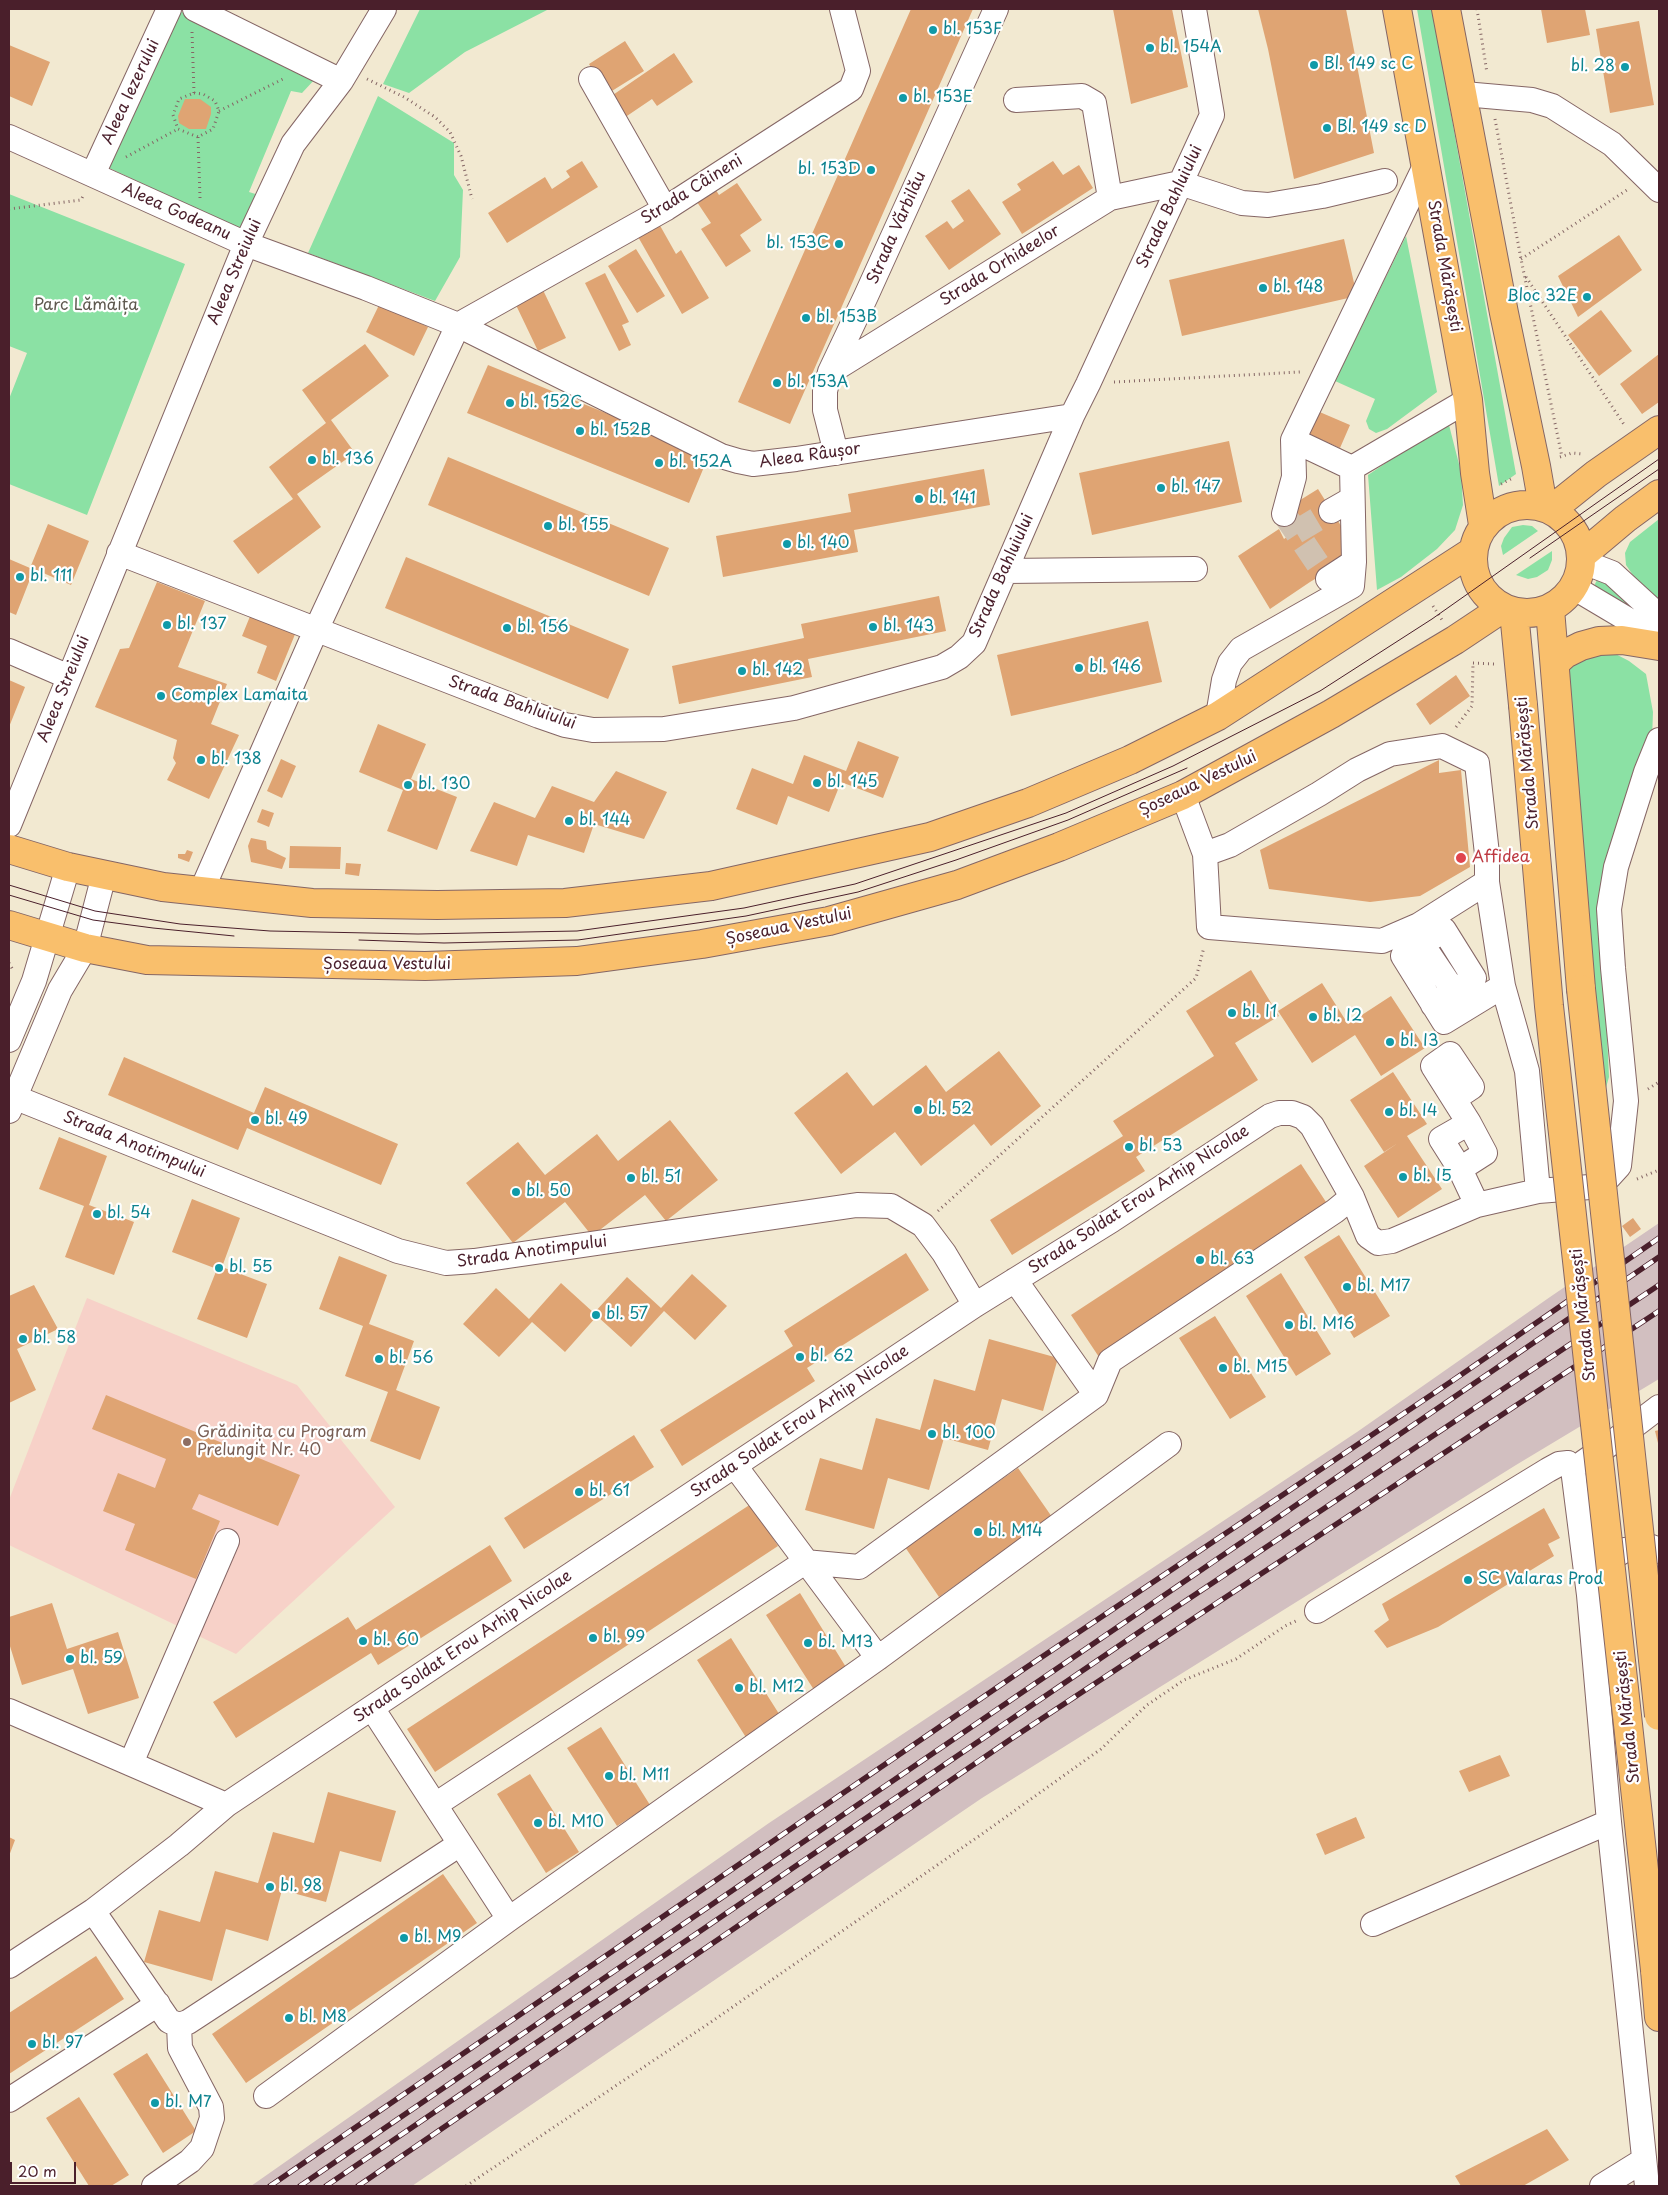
<!DOCTYPE html>
<meta charset="utf-8">
<style>
body{margin:0}
#map{position:relative;width:1668px;height:2195px;overflow:hidden;background:#f2e9d1;font-family:"Playpen Sans",sans-serif}
canvas{display:block}
.frame{position:absolute;inset:0;border:10px solid #4a1f2b;pointer-events:none}
.scale{position:absolute;left:10px;top:2162px;width:66px;height:22px;box-sizing:border-box;border:2px solid #4a1f2b;border-top:0;padding-left:6px;font-size:15px;line-height:18px;white-space:nowrap;color:#4a1f2b;-webkit-text-stroke:4px #fff;paint-order:stroke}
</style>
<div id="map">
<canvas width="1668" height="2195"></canvas>
<div class="frame"></div>
<div class="scale">20 m</div>
</div>
<script>
const ctx = document.querySelector('canvas').getContext('2d');
ctx.lineJoin = 'round';
function fillPath(path, color) {
  ctx.fillStyle = color;
  ctx.fill(path, 'evenodd');
}
function shape(rows) {
  const path = new Path2D();
  for (const r of rows) {
    if (r.length === 3) {
      path.moveTo(r[0] + r[2], r[1]);
      path.arc(r[0], r[1], r[2], 0, 2 * Math.PI);
      continue;
    }
    path.moveTo(r[0], r[1]);
    for (let i = 2; i < r.length; i += 2) path.lineTo(r[i], r[i + 1]);
  }
  return path;
}
function strokePath(path, color, width, dash) {
  ctx.strokeStyle = color;
  ctx.lineWidth = width;
  ctx.lineCap = dash ? 'butt' : 'round';
  ctx.setLineDash(dash || []);
  ctx.stroke(path);
}
function label(font, color, halo, rows, align = 'center') {
  ctx.font = font + ' "Playpen Sans",sans-serif';
  ctx.lineWidth = 4.5;
  ctx.setLineDash([]);
  ctx.textBaseline = 'middle';
  ctx.strokeStyle = halo;
  ctx.fillStyle = color;
  for (const [text, x, y, turn = 0] of rows) {
    ctx.save();
    ctx.translate(x, y);
    ctx.rotate((+turn || 0) * Math.PI / 180);
    ctx.textAlign = isNaN(turn) ? turn : align;
    if (halo) ctx.strokeText(text, 0, 0);
    ctx.fillText(text, 0, 0);
    ctx.restore();
  }
}
fillPath(shape([
 [87,1298,297,1385,395,1507,236,1654,9,1545,9,1500]
]), '#f7d1c8');
fillPath(shape([
 [1659,1223,1659,1379,1516,1465,982,1798,412,2186,251,2186,769,1823,1357,1432,1550,1297]
]), '#d2bfc0');
fillPath(shape([
 [420,9,549,9,465,52,409,93,383,84],
 [1417,9,1432,9,1516,474,1499,486],
 [178,10,316,78,302,93,291,91,249,192,262,196,242,230,107,167],
 [378,96,454,143,454,175,463,190,460,257,435,301,308,253],
 [9,194,185,264,87,515,9,484,9,399,27,353,9,346],
 [1406,236,1437,392,1387,429,1376,433,1369,429,1366,421,1375,399,1335,381],
 [1448,421,1461,472,1463,505,1455,530,1437,549,1401,577,1377,590,1368,475],
 [1659,519,1659,606,1643,590,1626,565,1625,553,1630,542],
 [1523,525,1532,526,1538,531,1503,555,1501,546,1504,538,1512,527],
 [1552,551,1552,560,1548,570,1537,577,1528,579,1516,575],
 [1600,574,1655,628,1592,590],
 [1604,648,1629,661,1646,674,1653,712,1652,739,1601,907,1609,1077,1603,1098,1579,1076,1565,969,1557,834,1552,675]
]), '#8be1a4');
fillPath(shape([
 [911,9,973,9,790,424,738,402],
 [1113,9,1172,9,1188,87,1131,104],
 [1258,9,1346,9,1374,153,1294,179,1268,49],
 [1541,9,1585,9,1590,35,1547,43],
 [1639,21,1654,105,1610,113,1596,29],
 [625,41,644,71,607,94,589,64],
 [9,45,50,62,32,106,9,96],
 [674,53,693,82,657,106,652,99,621,120,607,99],
 [185,99,200,99,211,107,211,114,206,129,189,129,179,123,178,116],
 [582,161,598,187,507,243,488,213,545,177,552,189,570,177,566,171],
 [1053,161,1063,175,1079,165,1093,188,1022,234,1002,202,1021,190,1017,184],
 [737,183,762,220,740,235,751,251,726,267,701,229,711,223,695,199,714,187,719,195],
 [969,189,1001,234,949,270,925,236,947,221,953,229,964,221,951,201],
 [658,222,676,254,681,250,709,298,682,314,637,235],
 [1619,235,1642,270,1578,317,1558,276],
 [1344,239,1357,296,1182,336,1169,280],
 [636,249,665,296,637,313,608,266],
 [605,273,629,322,622,325,631,345,619,351,585,283],
 [543,290,566,338,538,351,515,303],
 [380,303,428,327,414,356,366,332],
 [1601,310,1632,351,1599,376,1568,335],
 [365,344,389,376,331,420,355,453,297,494,321,527,258,574,233,541,293,499,269,467,326,423,302,390],
 [1659,354,1659,402,1642,414,1620,384],
 [488,365,709,455,689,503,467,413],
 [1315,410,1350,425,1340,448,1304,432],
 [1229,441,1242,502,1092,535,1079,473],
 [448,457,669,548,649,596,428,505],
 [984,469,990,505,854,530,858,552,723,577,716,536,851,512,848,494],
 [1318,489,1358,553,1310,582,1270,609,1238,556,1279,529,1284,539,1300,527,1289,507],
 [48,524,89,541,71,585,34,569,16,615,9,612,9,559,30,568],
 [406,557,629,649,608,699,385,608],
 [157,582,205,601,178,667,227,684,211,724,239,735,209,799,167,780,176,763,173,758,177,740,95,707,120,649,129,648],
 [939,596,946,631,808,659,812,677,679,704,672,666,804,638,801,624],
 [253,609,298,627,276,681,257,673,267,646,242,636],
 [1148,621,1162,682,1011,716,997,655],
 [1456,675,1470,696,1430,725,1416,704],
 [9,680,25,687,9,727],
 [378,724,426,744,411,779,457,797,437,850,387,831,403,790,359,772],
 [858,741,899,757,883,798,841,782,829,812,788,796,777,825,736,809,752,768,793,784,804,755,846,771],
 [281,759,296,766,282,798,267,791],
 [1439,760,1439,773,1461,770,1470,867,1420,896,1370,902,1269,889,1260,850],
 [616,771,667,792,644,839,594,824,584,853,528,835,517,866,470,851,494,802,535,818,552,786,594,802],
 [262,809,274,813,269,827,257,822],
 [251,838,266,841,267,849,286,858,282,869,251,862,248,846],
 [290,846,341,847,340,869,289,868],
 [187,850,193,852,189,862,178,858,178,854,185,854],
 [346,863,361,864,359,876,345,874],
 [1251,970,1279,1016,1235,1043,1258,1080,1136,1157,1145,1171,1012,1255,990,1220,1123,1136,1113,1121,1214,1056,1186,1011],
 [1322,983,1348,1024,1391,996,1425,1048,1381,1076,1355,1035,1312,1063,1278,1011],
 [999,1051,1041,1106,991,1146,974,1124,921,1166,895,1132,841,1174,794,1113,847,1072,873,1106,926,1065,946,1092],
 [124,1057,254,1113,265,1087,398,1144,381,1185,247,1128,238,1150,108,1095],
 [1393,1072,1427,1124,1407,1136,1442,1189,1398,1218,1364,1166,1398,1143,1384,1152,1350,1100],
 [670,1120,718,1180,666,1221,645,1195,592,1236,565,1202,513,1243,466,1183,518,1142,545,1175,597,1134,618,1161],
 [59,1137,107,1156,89,1205,134,1222,114,1275,65,1257,84,1206,39,1189],
 [1301,1164,1328,1205,1099,1357,1071,1315],
 [192,1199,240,1218,222,1267,267,1284,247,1338,197,1319,217,1269,172,1252],
 [1633,1218,1641,1229,1630,1237,1622,1226],
 [1339,1235,1390,1316,1354,1338,1304,1257],
 [906,1253,929,1290,807,1368,815,1381,682,1466,660,1430,793,1346,784,1331],
 [339,1256,387,1275,369,1324,414,1341,396,1390,440,1407,420,1460,370,1441,388,1392,345,1376,363,1326,319,1309],
 [1281,1273,1331,1354,1296,1376,1246,1296],
 [692,1274,727,1306,695,1340,664,1311,631,1347,597,1316,565,1352,532,1322,499,1357,463,1324,496,1288,529,1319,561,1283,594,1313,627,1277,661,1308],
 [34,1285,58,1329,17,1349,36,1390,9,1403,9,1296],
 [1215,1316,1266,1397,1230,1419,1179,1338],
 [989,1339,1058,1358,1043,1411,1002,1399,988,1450,944,1438,929,1490,888,1478,874,1529,805,1510,820,1458,862,1470,876,1418,920,1430,934,1379,975,1391],
 [106,1395,300,1475,278,1526,199,1494,192,1509,220,1521,196,1579,125,1550,135,1524,103,1511,118,1473,155,1488,166,1459,92,1429],
 [1659,1430,1659,1447,1655,1431],
 [634,1435,654,1467,524,1549,504,1518],
 [1018,1468,1052,1517,939,1597,905,1547],
 [751,1504,778,1546,435,1772,407,1729],
 [1544,1508,1560,1538,1548,1544,1554,1556,1438,1627,1387,1648,1374,1631,1389,1620,1382,1604],
 [490,1545,512,1581,378,1665,371,1653,236,1738,213,1702,348,1617,356,1630],
 [800,1593,849,1672,816,1693,766,1615],
 [52,1603,67,1649,118,1632,139,1698,88,1714,73,1669,22,1685,9,1643,9,1617],
 [731,1638,781,1717,747,1739,697,1660],
 [601,1727,650,1805,617,1826,567,1748],
 [1500,1755,1510,1776,1469,1792,1459,1771],
 [530,1774,579,1852,546,1873,497,1794],
 [328,1792,396,1811,381,1862,340,1851,326,1902,282,1890,268,1941,226,1929,212,1981,144,1962,159,1910,200,1922,215,1871,258,1883,273,1832,314,1843],
 [1356,1817,1365,1838,1325,1855,1316,1834],
 [9,1837,15,1840,9,1856],
 [443,1874,477,1923,246,2083,212,2034],
 [96,1956,124,1999,9,2074,9,2013],
 [147,2053,196,2131,163,2153,113,2074],
 [79,2097,129,2175,111,2186,89,2186,46,2118],
 [1547,2129,1569,2160,1523,2186,1461,2186,1455,2176]
]), '#dfa473');
strokePath(shape([
 [1284,514,1324,573],
 [1296,532,1331,511]
]), '#d0c1b0', 24, [24, 12]);
const minor = shape([
 [195,9,341,81],
 [591,79,665,209],
 [1464,94,1532,100,1552,106,1612,144,1659,190],
 [1016,100,1082,96,1094,103,1110,198],
 [9,137,246,244,366,288,458,325,721,456,738,461,753,464,796,459,1072,416],
 [93,174,169,9],
 [458,325,665,209,851,89,858,71,842,9],
 [830,372,1110,198,1180,183,1242,203,1268,205,1322,196,1385,181],
 [1293,440,1352,468],
 [836,453,825,410,825,391,830,372,866,296,996,9],
 [1352,468,1468,400],
 [1331,511,1352,499],
 [1284,514,1294,477,1293,440,1426,164],
 [119,553,539,716,565,725,593,730,664,729,794,708,942,667,959,657,974,643,1072,416,1088,384,1212,115,1194,9],
 [1581,561,1612,573,1659,616],
 [1005,571,1195,569],
 [1328,579,1354,562],
 [1573,587,1642,628,1659,644],
 [9,651,69,677],
 [1218,716,1224,680,1230,663,1241,649,1352,586,1354,562,1352,468],
 [1183,795,1205,854,1230,845,1319,794,1357,770,1390,754,1442,746,1477,763,1487,854,1487,882,1503,986,1527,1071,1538,1191],
 [9,825,246,244,293,144,341,81,384,9],
 [1205,854,1209,927,1382,941,1419,925,1487,882],
 [201,892,316,630,458,325],
 [1422,944,1453,990],
 [1433,1005,1474,978,1444,930,1403,956,1444,1022,1503,986],
 [9,1040,34,981,68,867],
 [9,1095,398,1251,446,1263,474,1261,857,1205,891,1206,923,1225,944,1253,975,1305],
 [1454,1099,1472,1087,1450,1054,1433,1066,1469,1123,1485,1153,1460,1169],
 [9,1111,60,990,85,948,104,875],
 [1469,1123,1441,1139,1460,1169,1477,1205],
 [1015,1280,1096,1395,1110,1361,1335,1211,1352,1197],
 [1584,1462,1617,1439,1659,1407],
 [735,1466,878,1658],
 [1598,1570,1603,1563,1625,1550,1652,1547,1659,1551],
 [1317,1611,1548,1470,1559,1464,1568,1463,1573,1469,1589,1595,1609,1822,1647,2186],
 [372,1708,509,1919],
 [9,1711,226,1805],
 [131,1763,227,1541],
 [435,1805,805,1562,859,1567,1096,1395],
 [93,1911,169,2021,179,2025,188,2022,460,1844],
 [1373,1924,1609,1822],
 [9,1966,93,1911,179,1845,226,1805,975,1305,1112,1220,1270,1116,1279,1113,1292,1113,1303,1117,1312,1126,1352,1197,1368,1236,1378,1243,1392,1241,1477,1205,1538,1191,1590,1187,1609,1177,1619,1166,1626,1101,1613,968,1609,909,1616,867,1646,772,1659,740],
 [266,2096,509,1919,878,1658,1169,1444],
 [9,2100,158,2004],
 [154,2186,190,2161,202,2148,212,2118,211,2107,180,2048,179,2025],
 [1602,2186,1644,2160]
]);
const major = shape([
 [1397,9,1468,400,1475,473,1483,525],
 [1446,9,1504,313,1536,466,1543,506],
 [1527,559,54],
 [1551,510,1596,474,1659,430],
 [1581,556,1625,519,1659,494],
 [1550,609,1581,989],
 [1514,612,1523,705],
 [1555,663,1565,654,1581,646,1599,641,1622,640,1659,646],
 [9,849,68,867,163,887,312,903,437,905,565,903,711,886,930,837,1028,803,1130,760,1218,716,1473,551],
 [9,925,85,948,147,960,425,966,577,961,702,944,829,921,957,885,1059,847,1183,795,1331,714,1455,640,1503,608],
 [1655,1970,1659,2017]
]);
strokePath(minor, '#856665', 26);
strokePath(major, '#856665', 30);
strokePath(shape([
 [1477,9,1487,73],
 [192,32,194,93],
 [367,79,404,97,435,117,450,132,461,156,472,199],
 [194,93,203,94,215,101,219,111,213,129,198,137,178,129,173,115,179,99,194,93],
 [219,111,283,79],
 [1495,119,1521,259,1562,457],
 [198,137,200,198],
 [126,157,178,129],
 [9,209,81,200,84,194],
 [1521,259,1627,190],
 [1526,277,1625,426],
 [1114,382,1300,372],
 [1560,457,1572,453,1583,454],
 [1501,484,1513,478],
 [1433,606,1442,620],
 [1473,663,1495,664],
 [1456,727,1472,706,1473,664],
 [9,963,13,970],
 [1648,1089,1659,1082],
 [1637,1179,1659,1170],
 [938,1211,1196,978,1204,947],
 [466,2186,711,2022,982,1834,1101,1749,1147,1705,1184,1680,1236,1659,1285,1626,1298,1620]
]), '#856665', 3, [1, 4]);
strokePath(minor, '#fff', 24);
strokePath(major, '#f9bf6c', 28);
strokePath(shape([
 [1530,558,1659,469],
 [9,885,95,911,180,924,270,931,418,934,577,931,744,908,855,884,1066,813,1173,766,1320,691,1432,619,1659,459],
 [9,895,93,920,153,928,234,936],
 [359,940,444,943,578,940,746,916,858,892,956,860,1068,820,1187,768]
]), '#4a1f2b', 1);
const rail = shape([
 [270,2186,1024,1669,1452,1381,1659,1238],
 [300,2186,1659,1257],
 [326,2186,1148,1626,1659,1285],
 [358,2186,1011,1739,1659,1311]
]);
strokePath(rail, '#4a1f2b', 5.5);
strokePath(rail, '#fff', 4, [11]);
const majorBridge = shape([
 [1523,705,1549,1006,1655,1970],
 [1581,989,1659,1716]
]);
strokePath(majorBridge, '#856665', 30, []);
strokePath(majorBridge, '#f9bf6c', 28);
for (const [x, y, r, color] of [
 [933,30,5,"#0f9aa8"],
 [1150,48,5,"#0f9aa8"],
 [1314,65,5,"#0f9aa8"],
 [1625,67,5,"#0f9aa8"],
 [903,98,5,"#0f9aa8"],
 [1327,128,5,"#0f9aa8"],
 [871,170,5,"#0f9aa8"],
 [839,244,5,"#0f9aa8"],
 [1263,288,5,"#0f9aa8"],
 [1587,297,5,"#0f9aa8"],
 [806,318,5,"#0f9aa8"],
 [777,383,5,"#0f9aa8"],
 [510,403,5,"#0f9aa8"],
 [580,431,5,"#0f9aa8"],
 [312,460,5,"#0f9aa8"],
 [659,463,5,"#0f9aa8"],
 [1161,488,5,"#0f9aa8"],
 [919,499,5,"#0f9aa8"],
 [548,526,5,"#0f9aa8"],
 [787,544,5,"#0f9aa8"],
 [20,577,5,"#0f9aa8"],
 [167,625,5,"#0f9aa8"],
 [873,627,5,"#0f9aa8"],
 [507,628,5,"#0f9aa8"],
 [1079,668,5,"#0f9aa8"],
 [742,671,5,"#0f9aa8"],
 [161,696,5,"#0f9aa8"],
 [201,760,5,"#0f9aa8"],
 [817,783,5,"#0f9aa8"],
 [408,785,5,"#0f9aa8"],
 [569,821,5,"#0f9aa8"],
 [1461,858,6,"#e0444e"],
 [1232,1013,5,"#0f9aa8"],
 [1313,1017,5,"#0f9aa8"],
 [1390,1042,5,"#0f9aa8"],
 [918,1110,5,"#0f9aa8"],
 [1389,1112,5,"#0f9aa8"],
 [255,1120,5,"#0f9aa8"],
 [1129,1147,5,"#0f9aa8"],
 [1403,1177,5,"#0f9aa8"],
 [631,1178,5,"#0f9aa8"],
 [516,1192,5,"#0f9aa8"],
 [97,1214,5,"#0f9aa8"],
 [1200,1260,5,"#0f9aa8"],
 [219,1268,5,"#0f9aa8"],
 [1347,1287,5,"#0f9aa8"],
 [596,1315,5,"#0f9aa8"],
 [1289,1325,5,"#0f9aa8"],
 [23,1339,5,"#0f9aa8"],
 [800,1357,5,"#0f9aa8"],
 [379,1359,5,"#0f9aa8"],
 [1223,1368,5,"#0f9aa8"],
 [932,1434,5,"#0f9aa8"],
 [187,1442,5,"#8d6e63"],
 [579,1492,5,"#0f9aa8"],
 [978,1532,5,"#0f9aa8"],
 [1468,1580,5,"#0f9aa8"],
 [593,1638,5,"#0f9aa8"],
 [363,1641,5,"#0f9aa8"],
 [808,1643,5,"#0f9aa8"],
 [70,1659,5,"#0f9aa8"],
 [739,1688,5,"#0f9aa8"],
 [609,1776,5,"#0f9aa8"],
 [538,1823,5,"#0f9aa8"],
 [270,1887,5,"#0f9aa8"],
 [404,1938,5,"#0f9aa8"],
 [289,2018,5,"#0f9aa8"],
 [32,2044,5,"#0f9aa8"],
 [155,2103,5,"#0f9aa8"]
]) {
  const dot = new Path2D();
  dot.arc(x, y, r, 0, 2 * Math.PI);
  ctx.fillStyle = color;
  ctx.fill(dot);
  strokePath(dot, '#fff', 2);
}
label('16px', '#0d838f', '#fff', [
 ["bl. 153F",943,30],
 ["bl. 154A",1160,48],
 ["Bl. 149 sc C",1324,65],
 ["bl. 28",1615,67,"right"],
 ["bl. 153E",913,98],
 ["Bl. 149 sc D",1337,128],
 ["bl. 153D",861,170,"right"],
 ["bl. 153C",829,244,"right"],
 ["bl. 148",1273,288],
 ["Bloc 32E",1577,297,"right"],
 ["bl. 153B",816,318],
 ["bl. 153A",787,383],
 ["bl. 152C",520,403],
 ["bl. 152B",590,431],
 ["bl. 136",322,460],
 ["bl. 152A",669,463],
 ["bl. 147",1171,488],
 ["bl. 141",929,499],
 ["bl. 155",558,526],
 ["bl. 140",797,544],
 ["bl. 111",30,577],
 ["bl. 137",177,625],
 ["bl. 143",883,627],
 ["bl. 156",517,628],
 ["bl. 146",1089,668],
 ["bl. 142",752,671],
 ["Complex Lamaita",171,696],
 ["bl. 138",211,760],
 ["bl. 145",827,783],
 ["bl. 130",418,785],
 ["bl. 144",579,821],
 ["bl. I1",1242,1013],
 ["bl. I2",1323,1017],
 ["bl. I3",1400,1042],
 ["bl. 52",928,1110],
 ["bl. I4",1399,1112],
 ["bl. 49",265,1120],
 ["bl. 53",1139,1147],
 ["bl. I5",1413,1177],
 ["bl. 51",641,1178],
 ["bl. 50",526,1192],
 ["bl. 54",107,1214],
 ["bl. 63",1210,1260],
 ["bl. 55",229,1268],
 ["bl. M17",1357,1287],
 ["bl. 57",606,1315],
 ["bl. M16",1299,1325],
 ["bl. 58",33,1339],
 ["bl. 62",810,1357],
 ["bl. 56",389,1359],
 ["bl. M15",1233,1368],
 ["bl. 100",942,1434],
 ["bl. 61",589,1492],
 ["bl. M14",988,1532],
 ["SC Valaras Prod",1478,1580],
 ["bl. 99",603,1638],
 ["bl. 60",373,1641],
 ["bl. M13",818,1643],
 ["bl. 59",80,1659],
 ["bl. M12",749,1688],
 ["bl. M11",619,1776],
 ["bl. M10",548,1823],
 ["bl. 98",280,1887],
 ["bl. M9",414,1938],
 ["bl. M8",299,2018],
 ["bl. 97",42,2044],
 ["bl. M7",165,2103]
], 'left');
label('16px', '#4a1f2b', '#fff', [
 ["Aleea Iezerului",131,92,-65],
 ["Strada Câineni",692,190,-32],
 ["Strada Bahluiului",1170,207,-65],
 ["Aleea Godeanu",176,212,24],
 ["Strada Vărbilău",897,228,-66],
 ["Strada Orhideelor",1000,266,-32],
 ["Strada Mărășești",1444,266,80],
 ["Aleea Streiului",235,272,-67],
 ["Aleea Râușor",810,456,-8],
 ["Strada Bahluiului",1002,576,-66],
 ["Aleea Streiului",64,689,-68],
 ["Strada Bahluiului",512,703,19],
 ["Strada Mărășești",1528,763,-95],
 ["Șoseaua Vestului",1198,784,-26],
 ["Șoseaua Vestului",789,927,-12],
 ["Șoseaua Vestului",387,965],
 ["Strada Anotimpului",134,1145,22],
 ["Strada Soldat Erou Arhip Nicolae",1139,1200,-33],
 ["Strada Anotimpului",532,1252,-8],
 ["Strada Mărășești",1584,1315,-96],
 ["Strada Soldat Erou Arhip Nicolae",800,1422,-34],
 ["Strada Soldat Erou Arhip Nicolae",463,1647,-34],
 ["Strada Mărășești",1628,1717,-96]
]);
label('16px', '#5e594f', '#fff', [
 ["Parc Lămâița",86,306]
]);
label('16px', '#be3a42', '#fff', [
 ["Affidea",1472,858]
], 'left');
label('16px', '#785e54', '#fff', [
 ["Grădinița cu Program",197,1433],
 ["Prelungit Nr. 40",197,1451]
], 'left');
</script>
